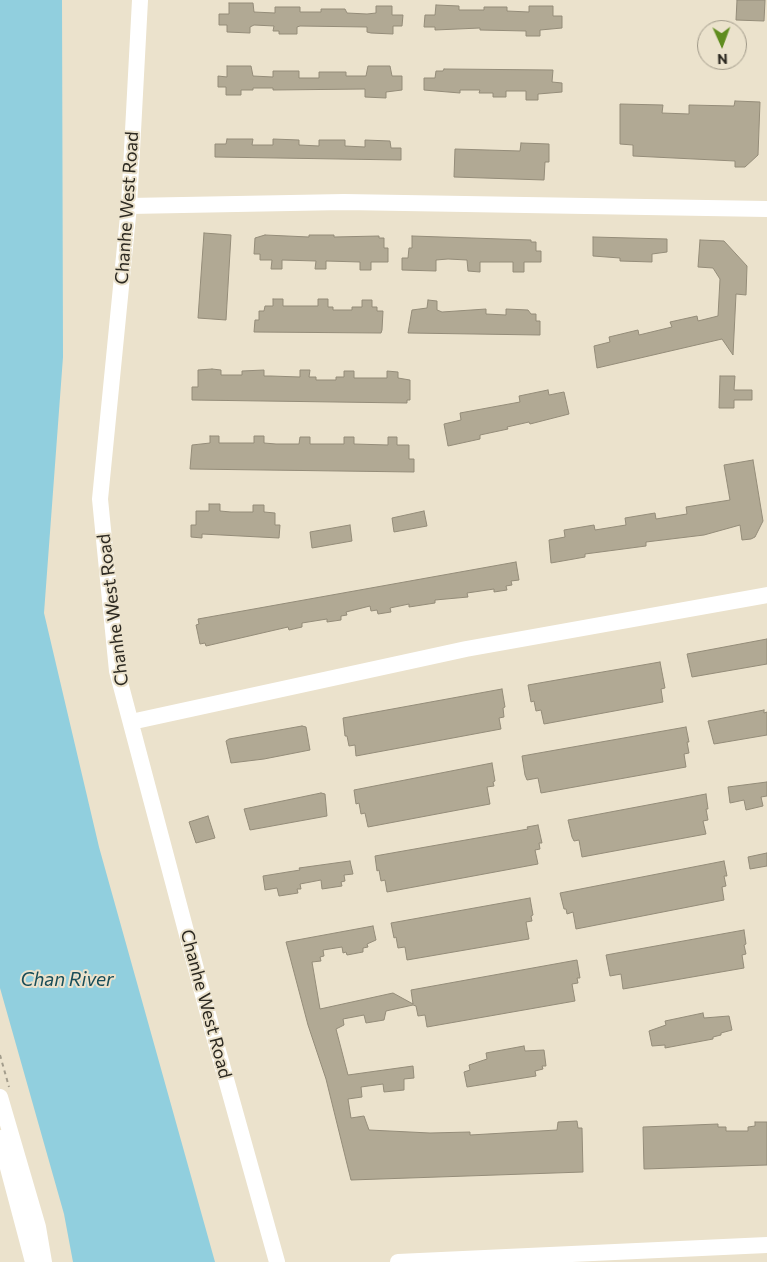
<!DOCTYPE html>
<style>
body{margin:0}
#map{position:relative;width:767px;height:1262px;overflow:hidden;background:#ebe2cc;font-family:Commissioner,sans-serif}
canvas{display:block}
.north{position:absolute;left:697px;top:20px;width:50px;height:50px;box-sizing:border-box;background:#ebe2cc;border:1px solid #9f9888;border-radius:50%;rotate:178deg;font-size:14px;font-weight:700;line-height:20px;text-align:center;color:#2c2921}
.north::after{content:'';display:block;margin:auto;width:18px;height:22px;background:#5f8c1e;clip-path:polygon(50% 0,100% 100%,50% 72%,0 100%)}
</style>
<div id="map">
<canvas width="767" height="1262"></canvas>
<div class="north">N</div>
</div>
<script>
const ctx = document.querySelector('canvas').getContext('2d');
ctx.lineJoin = 'round';
function fillPath(path, color) {
  ctx.fillStyle = color;
  ctx.fill(path, 'evenodd');
}
function shape(rows) {
  const path = new Path2D();
  for (const r of rows) {
    path.moveTo(r[0], r[1]);
    for (let i = 2; i < r.length; i += 2) path.lineTo(r[i], r[i + 1]);
  }
  return path;
}
function strokePath(path, color, width, dash) {
  ctx.strokeStyle = color;
  ctx.lineWidth = width;
  ctx.lineCap = dash ? 'butt' : 'round';
  ctx.setLineDash(dash || []);
  ctx.stroke(path);
}
function label(font, color, halo, rows, align = 'center') {
  ctx.font = font + ' Commissioner,sans-serif';
  ctx.lineWidth = 4;
  ctx.setLineDash([]);
  ctx.textBaseline = 'middle';
  ctx.strokeStyle = halo;
  ctx.fillStyle = color;
  for (const [text, x, y, turn = 0] of rows) {
    ctx.save();
    ctx.translate(x, y);
    ctx.rotate((+turn || 0) * Math.PI / 180);
    ctx.textAlign = isNaN(turn) ? turn : align;
    if (halo) ctx.strokeText(text, 0, 0);
    ctx.fillText(text, 0, 0);
    ctx.restore();
  }
}
fillPath(shape([
 [0,0,62,0,63,357,44,613,99,847,215,1262,73,1262,64,1214,0,988]
]), '#91cfde');
const building = shape([
 [737,0,765,0,764,21,736,20,737,0],
 [229,3,253,3,254,12,275,13,275,7,300,7,300,12,321,12,321,9,345,9,347,13,367,14,376,13,376,6,392,6,392,15,403,15,402,26,393,26,393,34,371,33,367,32,367,27,300,26,297,27,297,34,279,34,279,31,273,31,274,26,254,25,250,27,250,33,227,32,227,25,219,25,219,14,229,14,229,3],
 [436,5,459,6,459,10,484,10,484,7,507,7,507,11,529,12,529,6,553,6,553,16,562,16,562,28,540,30,540,36,526,36,526,31,480,30,480,28,435,30,435,27,424,27,425,15,435,15,436,5],
 [227,66,251,66,253,76,273,77,273,71,299,71,299,78,319,78,319,72,346,72,346,76,366,76,368,66,390,66,392,76,402,76,402,90,386,92,386,98,365,97,365,89,273,90,273,88,253,88,253,90,241,90,241,95,226,95,226,87,218,87,218,76,227,77,227,66],
 [444,69,553,70,552,82,562,83,562,92,538,94,538,100,526,100,526,91,506,91,506,97,493,97,493,93,479,93,480,90,460,90,460,93,424,90,424,78,435,78,436,71,443,71,444,69],
 [735,101,760,102,758,155,745,167,735,167,735,161,633,156,633,145,620,144,620,104,663,105,662,113,689,114,689,105,734,106,735,101],
 [227,139,253,139,252,145,273,145,273,139,299,140,299,145,319,146,319,140,345,140,345,146,365,147,365,140,390,141,391,148,401,148,401,160,215,157,215,144,226,144,227,139],
 [521,143,549,144,549,162,545,162,544,180,454,177,455,149,520,151,521,143],
 [204,233,231,235,226,320,198,318,204,233],
 [265,235,309,237,309,235,334,235,334,237,379,236,379,238,384,238,384,248,388,248,388,262,371,262,371,270,360,270,360,262,326,261,326,269,315,269,316,261,282,260,282,269,271,269,272,260,260,260,260,254,254,254,255,238,265,235],
 [412,236,531,240,531,242,536,242,536,251,541,251,541,262,524,262,524,272,513,272,513,262,480,262,480,272,468,271,467,260,448,259,436,260,436,271,402,270,402,258,408,258,409,248,412,248,412,236],
 [593,237,667,239,667,252,652,254,652,262,620,261,620,258,593,256,593,237],
 [700,240,724,241,747,266,746,295,736,294,733,355,722,339,597,368,594,346,610,342,609,337,638,330,639,335,672,327,670,322,697,316,698,321,718,316,720,279,713,268,698,267,700,240],
 [273,299,283,299,283,306,318,306,318,299,328,299,328,307,333,307,333,310,352,310,352,307,362,307,362,300,372,300,372,307,377,307,377,311,383,311,382,330,381,333,254,332,255,320,259,320,259,311,264,311,265,306,273,306,273,299],
 [428,300,437,301,437,310,442,312,486,309,486,314,506,315,506,309,528,310,531,314,536,314,536,321,540,321,540,335,408,333,412,310,427,308,428,300],
 [212,369,221,370,221,375,242,375,242,371,264,370,264,376,271,376,300,377,300,370,310,370,309,377,316,377,316,380,336,380,336,377,344,377,344,371,354,371,354,378,387,378,387,371,398,372,398,378,410,380,410,400,407,400,407,403,192,400,192,387,198,387,198,370,212,369],
 [720,376,735,376,734,390,752,390,752,400,734,400,734,408,719,408,720,376],
 [548,390,549,395,564,392,569,414,530,424,529,422,507,427,508,429,480,435,480,439,448,446,444,424,461,420,460,413,520,402,519,396,548,390],
 [210,436,219,436,219,443,254,443,254,436,264,436,264,443,276,444,299,444,300,437,310,437,310,444,344,444,344,437,354,437,354,444,388,445,388,437,397,437,397,445,409,445,409,459,414,459,414,472,190,469,192,445,210,443,210,436],
 [753,460,763,521,755,537,751,539,742,540,740,525,704,535,646,542,646,546,585,554,585,557,551,563,549,540,565,537,564,530,594,525,595,530,626,525,625,518,655,513,656,519,687,514,686,507,730,500,724,465,753,460],
 [209,504,220,504,220,511,231,512,253,512,253,505,264,505,264,512,275,513,275,525,280,525,279,538,202,534,202,538,191,537,191,525,196,525,196,511,209,511,209,504],
 [424,511,427,526,394,532,392,518,424,511],
 [350,525,352,541,312,548,310,532,350,525],
 [516,562,519,580,511,581,512,585,506,586,507,590,494,592,494,589,474,592,467,593,468,597,435,600,435,603,409,607,409,604,390,608,391,612,378,614,377,610,371,611,370,606,346,612,347,615,341,616,341,620,327,622,327,619,302,623,302,627,289,630,288,627,206,646,205,643,200,644,196,625,199,624,198,619,516,562],
 [767,639,767,664,692,677,687,654,767,639],
 [660,662,665,688,661,689,663,702,544,724,541,710,536,711,534,701,531,702,528,685,660,662],
 [502,689,505,707,503,708,504,717,499,718,501,729,356,756,355,745,349,746,347,736,345,736,343,718,502,689],
 [764,710,764,713,767,712,767,735,714,744,708,721,764,710],
 [302,726,306,727,310,750,264,759,231,763,226,741,229,739,302,726],
 [686,727,689,742,687,742,689,753,684,754,686,767,541,793,538,778,527,780,525,775,522,756,686,727],
 [492,763,495,781,493,782,494,786,487,787,490,804,368,827,365,813,361,814,359,803,356,804,354,790,492,763],
 [767,782,767,796,761,797,763,806,746,810,744,800,730,803,728,787,767,782],
 [321,793,325,794,327,816,250,830,244,809,321,793],
 [706,794,708,809,706,809,708,820,703,821,706,834,582,857,579,840,574,841,572,837,568,820,706,794],
 [208,816,215,838,196,843,189,822,208,816],
 [538,825,542,843,539,843,540,849,535,850,538,864,387,892,385,880,381,881,379,870,377,871,375,856,528,829,527,827,538,825],
 [767,853,767,866,750,869,748,857,767,853],
 [350,861,353,874,344,875,345,881,341,882,342,886,322,889,321,880,300,884,301,889,297,889,298,893,279,896,277,888,265,890,263,876,300,870,299,868,350,861],
 [724,861,727,876,724,876,726,886,722,887,724,900,576,929,573,912,567,914,566,909,564,909,560,893,724,861],
 [530,898,533,915,531,916,532,921,526,922,529,939,407,960,405,947,398,948,396,937,394,938,391,923,530,898],
 [373,926,376,940,367,944,368,947,363,948,363,952,347,955,346,952,343,953,342,947,323,950,324,956,320,957,321,961,312,962,320,1009,393,993,413,1004,411,990,577,960,580,978,577,978,578,983,572,984,575,1001,427,1027,425,1015,418,1016,416,1006,413,1005,386,1011,384,1020,366,1023,364,1015,343,1019,344,1025,336,1029,348,1075,413,1066,414,1078,404,1079,404,1090,384,1092,383,1084,361,1087,362,1097,348,1099,351,1118,364,1116,369,1130,430,1133,470,1132,470,1135,557,1130,558,1122,577,1121,578,1128,582,1128,583,1172,351,1180,326,1079,308,1025,286,942,373,926],
 [744,930,746,944,744,945,746,954,742,955,744,968,623,989,621,974,610,976,606,955,744,930],
 [703,1013,704,1018,729,1016,732,1030,721,1033,721,1035,713,1037,713,1039,665,1048,665,1045,652,1046,649,1031,666,1025,665,1021,703,1013],
 [524,1046,525,1051,544,1050,546,1066,542,1066,543,1069,535,1071,536,1076,467,1087,464,1072,470,1070,469,1065,487,1059,486,1053,524,1046],
 [755,1122,767,1122,767,1165,644,1169,643,1127,718,1124,718,1127,726,1127,726,1131,748,1131,748,1127,755,1126,755,1122]
]);
fillPath(building, '#b1a994');
strokePath(building, '#948c79', 1);
strokePath(shape([
 [0,1055,9,1087]
]), '#a39d8c', 2, [4, 4]);
strokePath(shape([
 [140,0,129,206,100,499,117,671,212,1029,277,1262],
 [129,206,344,202,767,209],
 [131,722,466,649,767,595],
 [0,1097,38,1227,44,1262],
 [0,1138,33,1262],
 [398,1262,767,1245]
]), '#fff', 16);
label('18px', '#2c2921', '#ebe2cc', [
 ["Chanhe West Road",127,208,-86],
 ["Chanhe West Road",113,610,-97],
 ["Chanhe West Road",206,1004,75]
]);
label('italic 19px', '#184d58', '#ebe2cc', [
 ["Chan River",67,980]
]);
</script>
